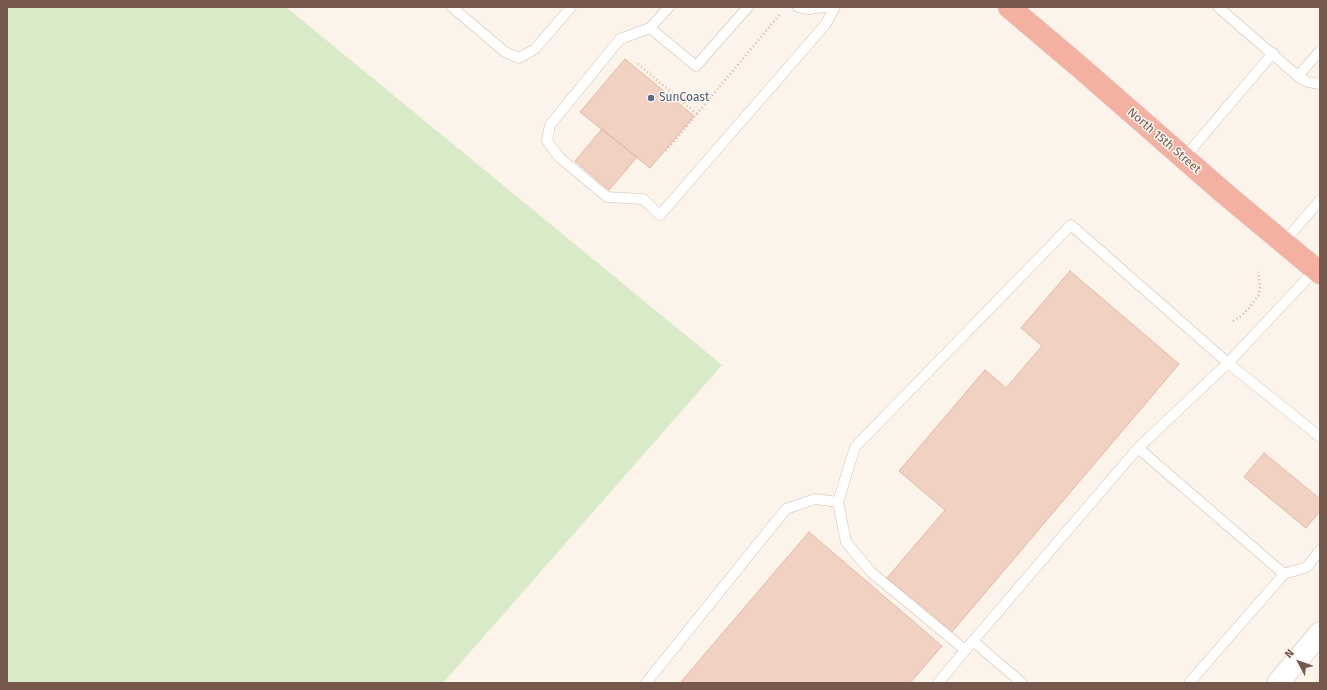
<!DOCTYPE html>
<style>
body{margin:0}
#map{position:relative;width:1327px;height:690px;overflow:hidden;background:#fcf4ea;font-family:"Fira Sans",sans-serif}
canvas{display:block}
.frame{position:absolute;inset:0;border:8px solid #77584d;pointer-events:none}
.north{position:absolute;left:1279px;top:642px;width:40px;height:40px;-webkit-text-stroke:3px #fff8f0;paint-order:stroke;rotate:311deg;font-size:11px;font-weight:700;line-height:16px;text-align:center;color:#77584d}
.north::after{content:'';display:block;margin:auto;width:14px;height:18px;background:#77584d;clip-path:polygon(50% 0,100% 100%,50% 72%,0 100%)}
</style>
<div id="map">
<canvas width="1327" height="690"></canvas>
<div class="frame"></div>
<div class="north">N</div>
</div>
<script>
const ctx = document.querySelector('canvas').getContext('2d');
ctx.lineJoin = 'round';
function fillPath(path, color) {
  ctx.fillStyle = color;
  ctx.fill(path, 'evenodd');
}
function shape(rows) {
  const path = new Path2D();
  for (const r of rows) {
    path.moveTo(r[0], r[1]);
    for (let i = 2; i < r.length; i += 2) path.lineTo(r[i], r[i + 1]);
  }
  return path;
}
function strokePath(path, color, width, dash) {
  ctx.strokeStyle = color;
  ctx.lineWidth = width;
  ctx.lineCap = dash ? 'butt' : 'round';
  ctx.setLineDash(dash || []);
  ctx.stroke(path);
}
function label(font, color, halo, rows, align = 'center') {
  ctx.font = font + ' "Fira Sans",sans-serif';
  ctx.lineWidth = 3;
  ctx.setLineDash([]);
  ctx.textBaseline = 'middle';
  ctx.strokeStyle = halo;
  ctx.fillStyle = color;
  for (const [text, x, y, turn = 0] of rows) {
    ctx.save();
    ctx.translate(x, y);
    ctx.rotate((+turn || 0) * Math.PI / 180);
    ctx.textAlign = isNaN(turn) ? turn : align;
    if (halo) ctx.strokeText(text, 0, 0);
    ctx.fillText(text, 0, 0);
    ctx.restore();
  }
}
fillPath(shape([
 [7,7,286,7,722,365,443,683,7,683]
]), '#d9eac8');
const building = shape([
 [625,59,694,116,650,168,580,112,625,59],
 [602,129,637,157,609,190,575,161,602,129],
 [1070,271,1179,364,951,633,887,578,945,510,899,471,985,370,1006,388,1042,346,1021,328,1070,271],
 [1264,453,1320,499,1320,511,1306,528,1244,477,1264,453],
 [809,532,942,646,910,683,680,683,809,532]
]);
fillPath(building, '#f1d1c2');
strokePath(building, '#e4b6a2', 1);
const lane = shape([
 [452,7,505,52,519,58,535,49,571,7],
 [669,7,650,28,620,39,550,125,547,141,559,157,607,197,643,199,660,215,825,25,835,7],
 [798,7,809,9,825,7],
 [1218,7,1300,78,1308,82,1320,84],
 [650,28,696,66,748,7],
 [1298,76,1320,51],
 [1184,158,1273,53],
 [1284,242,1320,200],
 [1138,448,1284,574],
 [973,641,1138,448,1228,363,1316,269],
 [965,650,871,572,846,542,838,502,855,447,1071,225,1228,363,1320,437],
 [646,683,786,509,815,499,838,502],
 [938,683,973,641,1022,683],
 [1189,683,1284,574,1307,567,1320,550]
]);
const secondary = shape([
 [1278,683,1320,633]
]);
const highway = shape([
 [1009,7,1081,68,1224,193,1320,273]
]);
strokePath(lane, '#d1bdb2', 11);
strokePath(secondary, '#d4bcaf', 23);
strokePath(highway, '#d9d0cd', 23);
strokePath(shape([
 [638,64,697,114],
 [666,151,781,13],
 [1233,321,1241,316,1249,308,1259,295,1260,287,1258,272]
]), '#d7b4a4', 2.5, [1, 3]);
strokePath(lane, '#fff', 10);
strokePath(secondary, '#fff', 22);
strokePath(highway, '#f4b1a2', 22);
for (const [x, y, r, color] of [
 [651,98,4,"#5c6f8a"]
]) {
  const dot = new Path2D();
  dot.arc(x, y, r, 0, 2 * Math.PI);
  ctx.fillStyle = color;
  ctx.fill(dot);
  strokePath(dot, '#fff8f0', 1.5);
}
label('12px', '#4e5e75', '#fff8f0', [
 ["SunCoast",659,98]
], 'left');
label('12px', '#77584d', '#fff8f0', [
 ["North 15th Street",1164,141,41]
]);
</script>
